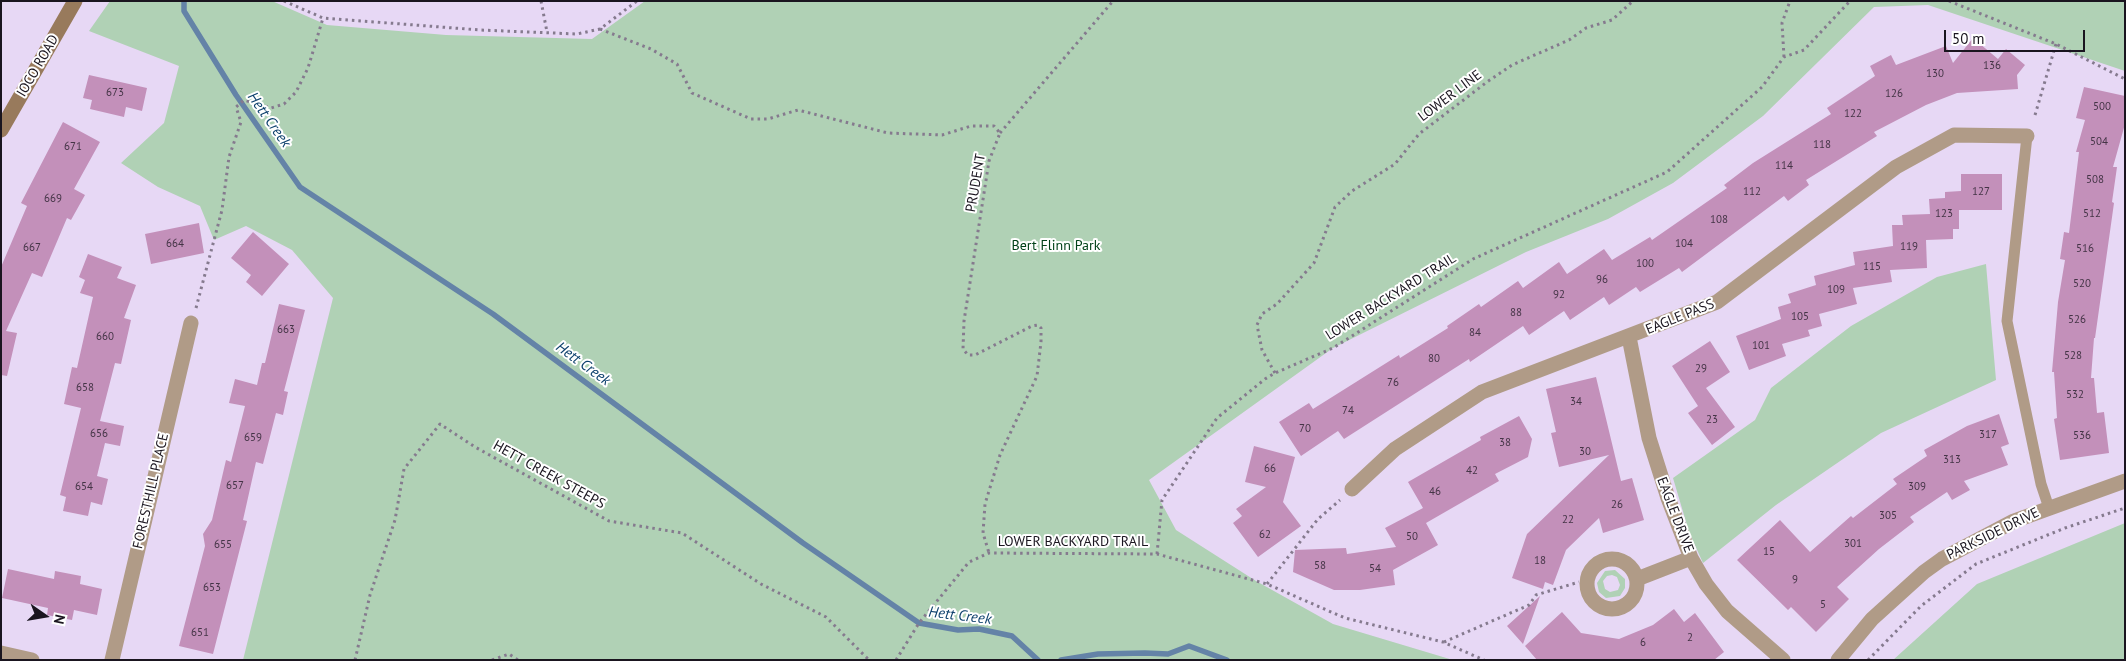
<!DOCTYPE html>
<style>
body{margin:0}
#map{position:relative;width:2126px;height:661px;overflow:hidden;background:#e7d8f5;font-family:"PT Sans",sans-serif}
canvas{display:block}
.frame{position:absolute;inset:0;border:2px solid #1a151f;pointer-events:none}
.north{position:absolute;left:20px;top:591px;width:50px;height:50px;-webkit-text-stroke:4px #fff;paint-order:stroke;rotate:103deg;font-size:14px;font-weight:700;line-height:20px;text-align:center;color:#1a151f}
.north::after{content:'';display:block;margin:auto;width:18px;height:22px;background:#1a151f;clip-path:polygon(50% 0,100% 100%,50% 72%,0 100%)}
.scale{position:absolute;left:1944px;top:30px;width:141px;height:22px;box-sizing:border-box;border:2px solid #1a151f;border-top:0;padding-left:6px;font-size:15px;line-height:18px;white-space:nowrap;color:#1a151f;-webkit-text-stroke:4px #fff;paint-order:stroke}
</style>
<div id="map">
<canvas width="2126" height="661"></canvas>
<div class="frame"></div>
<div class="north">N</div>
<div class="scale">50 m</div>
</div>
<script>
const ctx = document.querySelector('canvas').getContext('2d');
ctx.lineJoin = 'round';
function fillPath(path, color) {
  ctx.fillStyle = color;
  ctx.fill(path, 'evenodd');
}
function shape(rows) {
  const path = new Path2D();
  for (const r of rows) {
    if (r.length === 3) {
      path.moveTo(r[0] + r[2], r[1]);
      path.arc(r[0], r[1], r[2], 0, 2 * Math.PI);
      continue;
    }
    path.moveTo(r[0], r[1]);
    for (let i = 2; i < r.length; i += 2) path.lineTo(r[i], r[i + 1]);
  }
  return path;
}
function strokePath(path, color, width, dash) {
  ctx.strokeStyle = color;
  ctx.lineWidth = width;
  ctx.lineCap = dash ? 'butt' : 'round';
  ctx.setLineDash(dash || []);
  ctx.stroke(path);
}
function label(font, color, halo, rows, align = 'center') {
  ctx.font = font + ' "PT Sans",sans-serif';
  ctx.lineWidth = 4;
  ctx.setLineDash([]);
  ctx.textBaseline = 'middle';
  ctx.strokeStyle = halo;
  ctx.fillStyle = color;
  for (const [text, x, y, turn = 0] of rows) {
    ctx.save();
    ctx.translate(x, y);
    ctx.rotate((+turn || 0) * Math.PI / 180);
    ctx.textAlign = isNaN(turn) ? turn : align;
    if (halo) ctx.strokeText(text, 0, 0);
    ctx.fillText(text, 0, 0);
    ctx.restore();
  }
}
fillPath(shape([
 [110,1,272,1,327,25,446,35,592,39,645,1,2125,1,2125,71,1928,5,1874,7,1763,116,1673,183,1608,219,1526,252,1333,348,1149,480,1176,530,1256,581,1333,624,1453,660,243,660,333,298,292,250,246,226,214,240,200,206,158,187,121,163,164,123,179,66,89,31],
 [1986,264,1996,380,1881,433,1776,505,1703,563,1689,532,1673,478,1755,420,1771,388,1851,326,1937,277],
 [2125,523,2125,660,1893,660,1977,584],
 [1615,570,1625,579,1625,588,1620,596,1606,598,1599,592,1597,583,1605,571],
 [1612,575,1617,577,1620,585,1618,590,1610,592,1605,589,1603,581,1607,576]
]), '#b0d1b5');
strokePath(shape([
 [184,1,184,11,236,95,300,187,493,314,803,543,919,623,958,630,979,629,1012,636,1038,660],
 [1061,660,1098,654,1145,653,1168,654,1189,646,1227,660]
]), '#6483a7', 5.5);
fillPath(shape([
 [1973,38,1998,59,2006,49,2025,65,2017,75,2018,89,1957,93,1926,105,1874,132,1877,136,1806,180,1809,185,1788,201,1784,196,1682,272,1679,268,1640,292,1636,287,1609,305,1604,297,1570,320,1564,311,1529,335,1523,326,1470,362,1469,359,1344,439,1338,431,1301,456,1279,422,1309,403,1313,409,1399,355,1400,358,1448,328,1447,326,1479,304,1481,307,1518,281,1523,288,1559,262,1567,274,1604,249,1612,260,1650,237,1652,240,1727,188,1724,185,1753,163,1831,114,1827,108,1875,76,1870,66,1891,55,1896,65,1946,46,1953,63],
 [89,75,147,88,142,111,126,107,124,117,90,109,92,100,83,98],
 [2084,87,2125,96,2125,124,2113,167,2117,167,2112,202,2114,203,2095,338,2094,338,2091,378,2094,378,2097,413,2104,412,2109,453,2060,460,2054,419,2057,418,2054,372,2052,372,2058,302,2065,260,2060,259,2064,232,2069,233,2079,152,2076,152,2085,120,2076,118],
 [63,122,100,142,74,189,85,195,71,220,67,218,42,277,32,273,6,331,17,333,7,376,1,375,1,267,27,206,21,203],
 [1961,174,2002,174,2002,210,1959,210,1959,229,1953,229,1953,239,1926,240,1927,268,1890,270,1892,282,1853,288,1857,304,1819,314,1822,326,1808,330,1810,336,1782,344,1786,356,1749,370,1736,336,1781,319,1778,307,1791,303,1788,294,1816,285,1814,276,1855,265,1853,252,1893,246,1892,225,1903,225,1902,215,1930,214,1929,199,1945,198,1945,192,1961,191],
 [199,223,204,253,151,264,145,234],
 [253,232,289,264,262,296,246,282,251,275,231,258],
 [88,254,122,267,117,278,136,285,124,318,131,320,121,364,115,363,100,421,124,426,120,446,105,443,97,476,108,479,102,505,91,502,88,516,63,511,66,497,60,495,81,408,64,404,72,367,77,368,93,297,80,293,85,280,79,277],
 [279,304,305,310,284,391,288,392,283,415,276,413,263,464,256,462,243,520,247,521,213,654,179,646,205,546,203,534,212,520,226,460,231,462,245,406,229,403,235,379,257,385,262,363,265,363],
 [1710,341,1730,372,1706,388,1735,427,1712,445,1688,413,1698,406,1672,366],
 [1596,377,1621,481,1632,478,1644,520,1603,533,1599,518,1566,550,1553,585,1545,582,1543,589,1512,578,1527,534,1609,455,1559,467,1551,433,1556,432,1546,389],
 [1999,414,2009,444,2001,447,2008,465,1964,481,1970,490,1952,500,1947,492,1910,517,1914,522,1879,549,1837,587,1849,599,1816,632,1791,607,1788,610,1737,560,1780,520,1810,552,1851,516,1853,518,1897,484,1893,479,1927,456,1924,450,1967,426],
 [1519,416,1532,439,1528,457,1495,474,1499,481,1426,523,1438,545,1393,570,1395,585,1360,590,1334,590,1293,572,1295,550,1346,548,1347,554,1396,547,1385,528,1423,508,1408,482,1481,440,1480,437],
 [1254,446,1295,457,1283,502,1301,526,1258,557,1233,523,1242,516,1236,509,1266,487,1245,482],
 [8,569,54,579,55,571,81,576,80,584,102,589,97,615,74,610,72,620,47,615,48,608,2,598],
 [1540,596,1523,644,1507,626],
 [1674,609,1684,622,1695,613,1724,652,1714,660,1537,660,1525,646,1562,612,1581,633,1619,639,1653,625]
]), '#c390ba');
strokePath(shape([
 [284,1,323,18,480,30,577,34,600,29,637,1],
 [541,1,547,32],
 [1949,1,2056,44,2125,79],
 [600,29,651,49,677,64,692,93,751,119,768,119,798,110,888,133,942,135,971,126,994,126,1000,133,989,161,964,321,963,349,968,355,975,355,1032,326,1038,325,1041,328,1041,342,1037,376,1000,455,985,504,983,533,989,553],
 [1784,57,1782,23,1790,1],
 [2035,115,2056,44],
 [1000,133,1113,1],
 [196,308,222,210,229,157,241,122,236,107,244,100,271,108,284,104,296,92,308,68,323,18],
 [1275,373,1262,350,1257,325,1262,314,1277,304,1314,263,1335,207,1352,191,1395,164,1419,134,1487,82,1512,65,1569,40,1586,28,1612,20,1633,1],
 [1157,554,1162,500,1217,418,1265,379,1275,373,1333,348,1473,259,1667,172,1762,87,1784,57,1804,50,1850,1],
 [1267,584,1318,519,1340,500],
 [1444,642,1529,605,1536,595,1579,582],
 [355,660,370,595,395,520,404,469,440,424,475,447,609,521,682,533,761,584,826,617,869,660],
 [492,660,509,654,518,660],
 [896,660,919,623,969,562,989,553,1157,554,1267,584,1345,618,1443,642,1484,660],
 [1868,660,1921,606,1976,564,2065,528,2125,508]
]), '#857a8e', 3, [2.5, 4]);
strokePath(shape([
 [2027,136,2007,321,2041,484,2049,508]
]), '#b09b87', 11);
strokePath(shape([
 [1629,337,1649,438,1668,498,1691,558,1706,584,1727,611,1783,660],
 [1352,489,1395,449,1482,392,1717,302,1896,167,1954,135,2027,136],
 [1612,584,25],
 [1637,579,1691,558],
 [1,653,32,660],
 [112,660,191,323],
 [1838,660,1872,619,1924,572,1942,559,2014,521,2125,481]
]), '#b09b87', 15);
strokePath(shape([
 [1,130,75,1]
]), '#987a5c', 15);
label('11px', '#443446', null, [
 ["136",1992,66],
 ["130",1935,74],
 ["673",115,93],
 ["126",1894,94],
 ["500",2102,107],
 ["122",1853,114],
 ["504",2099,142],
 ["118",1822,145],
 ["671",73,147],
 ["114",1784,166],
 ["508",2095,180],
 ["112",1752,192],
 ["127",1981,192],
 ["669",53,199],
 ["123",1944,214],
 ["512",2092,214],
 ["108",1719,220],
 ["664",175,244],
 ["104",1684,244],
 ["119",1909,247],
 ["667",32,248],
 ["516",2085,249],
 ["100",1645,264],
 ["115",1872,267],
 ["96",1602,280],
 ["520",2082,284],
 ["109",1836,290],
 ["92",1559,295],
 ["88",1516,313],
 ["105",1800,317],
 ["526",2077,320],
 ["663",286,330],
 ["84",1475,333],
 ["660",105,337],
 ["101",1761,346],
 ["528",2073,356],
 ["80",1434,359],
 ["29",1701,369],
 ["76",1393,383],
 ["658",85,388],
 ["532",2075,395],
 ["34",1576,402],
 ["74",1348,411],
 ["23",1712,420],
 ["70",1305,429],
 ["656",99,434],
 ["317",1988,435],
 ["536",2082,436],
 ["659",253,438],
 ["38",1505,443],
 ["30",1585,452],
 ["313",1952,460],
 ["66",1270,469],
 ["42",1472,471],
 ["657",235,486],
 ["654",84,487],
 ["309",1917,487],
 ["46",1435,492],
 ["26",1617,505],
 ["305",1888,516],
 ["22",1568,520],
 ["62",1265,535],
 ["50",1412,537],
 ["301",1853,544],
 ["655",223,545],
 ["15",1769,552],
 ["18",1540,561],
 ["58",1320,566],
 ["54",1375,569],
 ["9",1795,580],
 ["653",212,588],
 ["5",1823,605],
 ["651",200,633],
 ["2",1690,638],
 ["6",1643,643]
]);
label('14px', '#1a151f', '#fff', [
 ["IOCO ROAD",38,66,-60],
 ["LOWER LINE",1450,96,-37],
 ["PRUDENT",976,183,-80],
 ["LOWER BACKYARD TRAIL",1391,297,-32],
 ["EAGLE PASS",1680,317,-22],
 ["HETT CREEK STEEPS",549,475,29],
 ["FORESTHILL PLACE",151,491,-77],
 ["EAGLE DRIVE",1675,515,69],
 ["PARKSIDE DRIVE",1993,534,-26],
 ["LOWER BACKYARD TRAIL",1073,542]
]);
label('14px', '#004118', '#fff', [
 ["Bert Flinn Park",1056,246]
]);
label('italic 15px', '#0e416d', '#fff', [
 ["Hett Creek",269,120,55],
 ["Hett Creek",583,364,36],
 ["Hett Creek",960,616,7]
]);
</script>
